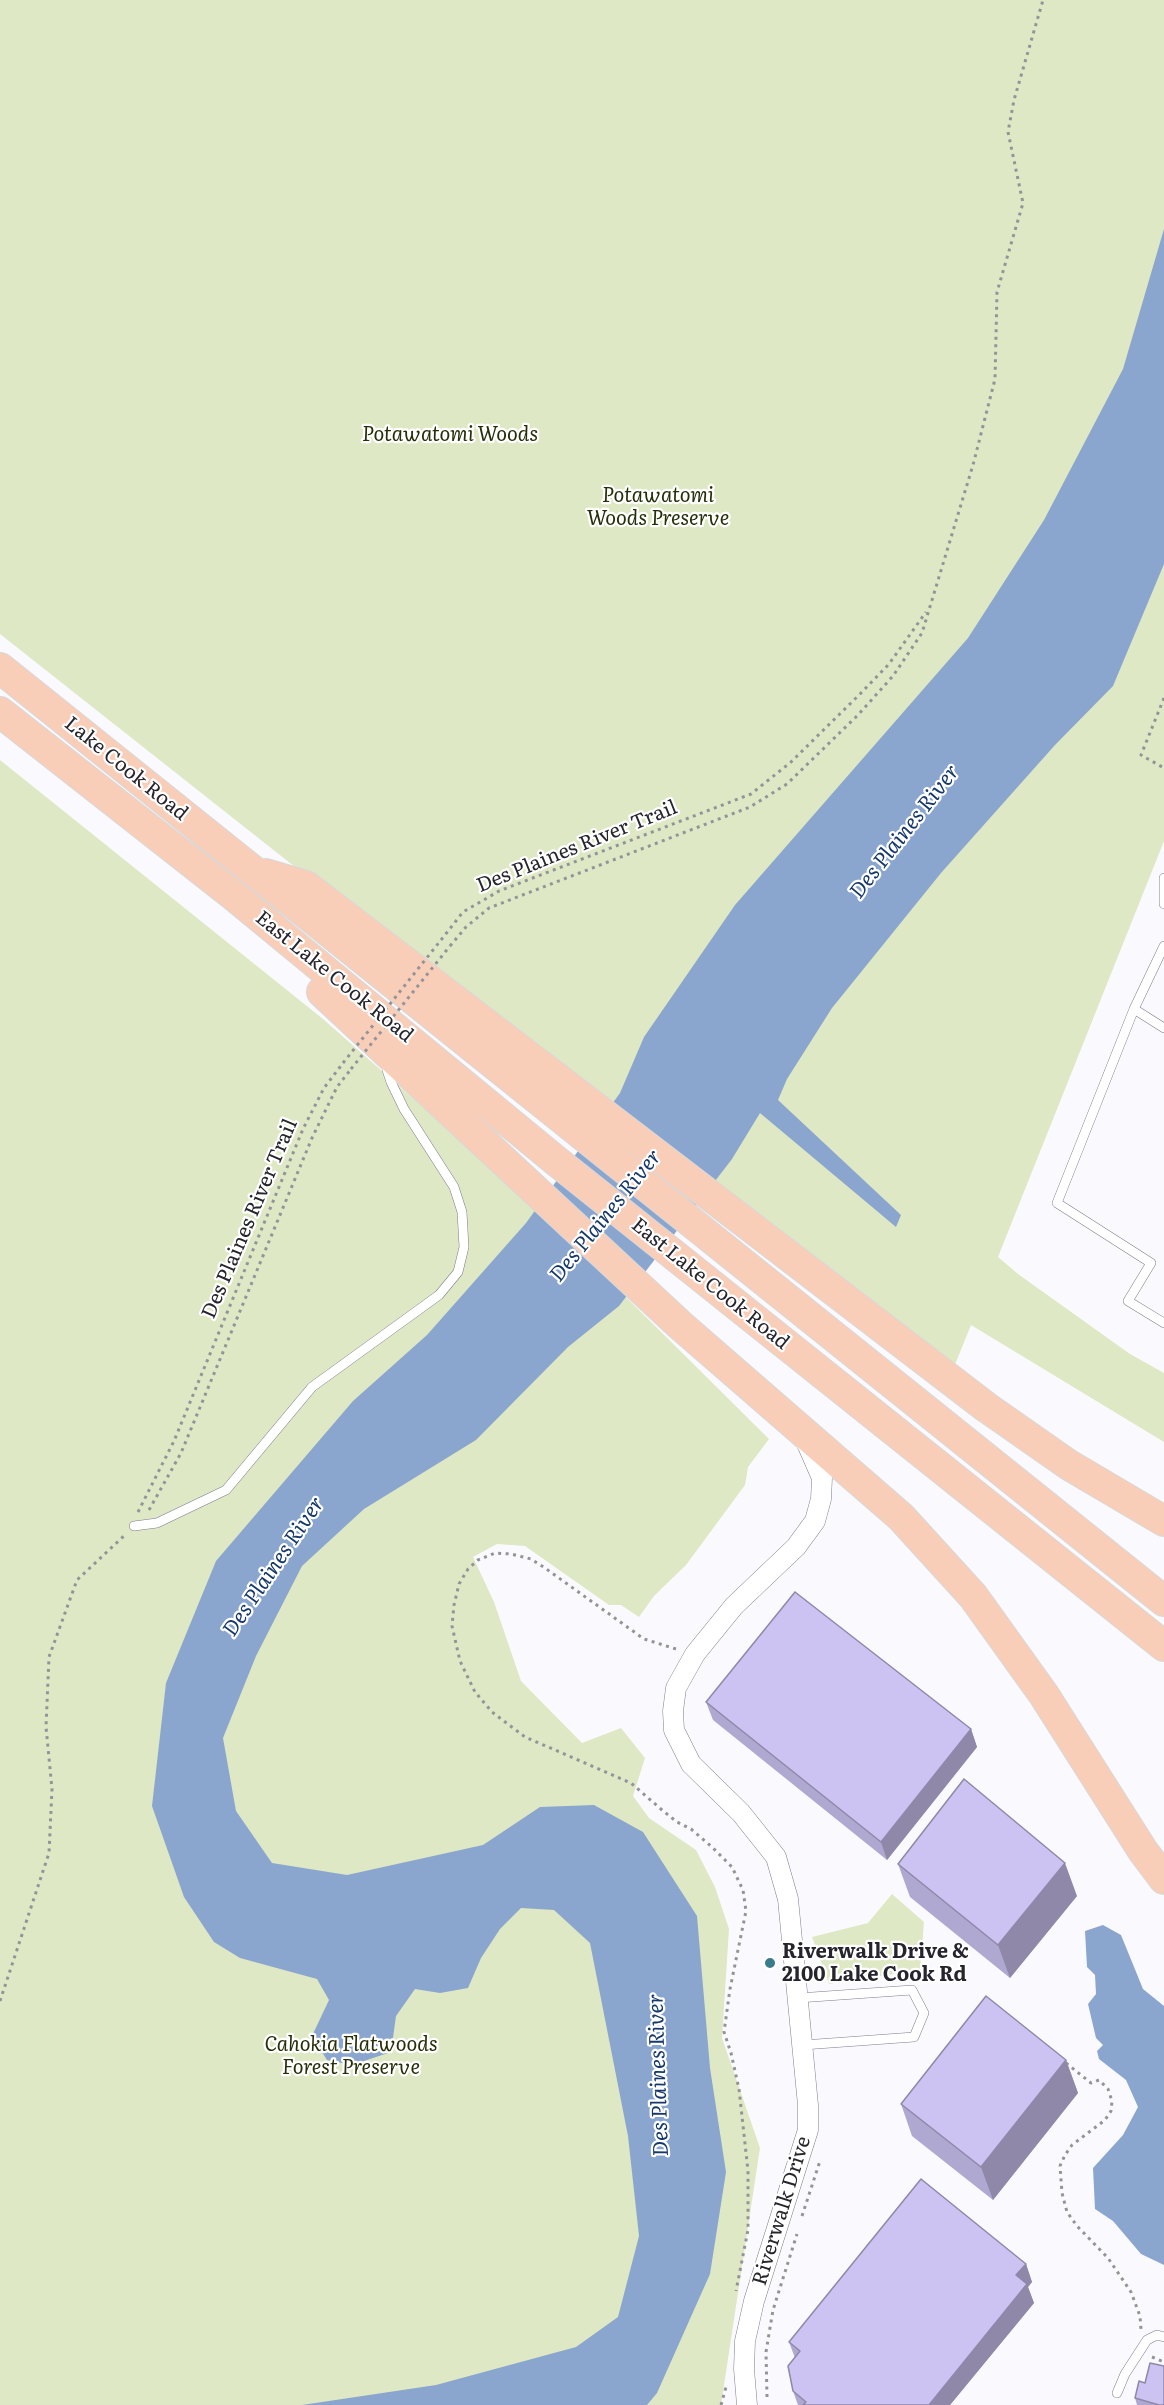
<!DOCTYPE html>
<style>
body{margin:0}
canvas{display:block;background:#fafafe}
</style>
<canvas width="1164" height="2405"></canvas>
<script>
const ctx = document.querySelector('canvas').getContext('2d');
ctx.lineJoin = 'round';
function fillPath(path, color) {
  ctx.fillStyle = color;
  ctx.fill(path, 'evenodd');
}
function shape(rows) {
  const path = new Path2D();
  for (const r of rows) {
    path.moveTo(r[0], r[1]);
    for (let i = 2; i < r.length; i += 2) path.lineTo(r[i], r[i + 1]);
  }
  return path;
}
function strokePath(path, color, width, dash) {
  ctx.strokeStyle = color;
  ctx.lineWidth = width;
  ctx.lineCap = dash ? 'butt' : 'round';
  ctx.setLineDash(dash || []);
  ctx.stroke(path);
}
function label(font, color, halo, rows, align = 'center') {
  ctx.font = font + ' Literata,serif';
  ctx.lineWidth = 4.5;
  ctx.setLineDash([]);
  ctx.textBaseline = 'middle';
  ctx.strokeStyle = halo;
  ctx.fillStyle = color;
  for (const [text, x, y, turn = 0] of rows) {
    ctx.save();
    ctx.translate(x, y);
    ctx.rotate((+turn || 0) * Math.PI / 180);
    ctx.textAlign = isNaN(turn) ? turn : align;
    if (halo) ctx.strokeText(text, 0, 0);
    ctx.fillText(text, 0, 0);
    ctx.restore();
  }
}
fillPath(shape([
 [0,0,1164,0,1164,841,998,1257,1018,1274,1130,1354,1164,1373,1164,1442,971,1325,952,1372,409,957,0,634],
 [0,760,323,1019,525,1197,769,1439,748,1467,745,1485,686,1565,654,1596,639,1617,621,1605,609,1605,525,1546,497,1544,473,1557,494,1602,521,1681,582,1743,621,1728,645,1758,633,1796,649,1818,696,1850,715,1887,729,1929,722,2038,760,2148,721,2405,0,2405],
 [892,1894,924,1922,920,1970,829,1984,812,1937,868,1923]
]), '#dee8c4');
fillPath(shape([
 [1164,229,1164,564,1113,686,1055,745,941,873,832,1008,787,1079,778,1100,901,1215,896,1227,760,1113,732,1159,619,1306,568,1347,476,1440,364,1509,302,1566,256,1656,223,1738,236,1811,272,1863,347,1875,483,1845,540,1807,594,1805,643,1832,697,1916,710,2068,726,2172,710,2274,657,2393,647,2405,302,2405,436,2385,576,2347,618,2317,639,2236,628,2136,590,1943,554,1910,521,1908,500,1929,481,1958,468,1988,440,1993,415,1989,396,2016,391,2052,352,2065,327,2060,312,2036,329,2000,317,1979,240,1958,214,1942,184,1897,152,1806,166,1683,216,1561,353,1401,427,1335,526,1223,620,1093,644,1037,735,905,968,638,1044,520,1123,369],
 [1103,1925,1121,1935,1143,1989,1164,2006,1164,2265,1141,2254,1113,2221,1095,2209,1093,2168,1123,2135,1138,2107,1126,2080,1099,2059,1097,2051,1103,2045,1096,2038,1088,2004,1096,1994,1095,1975,1087,1967,1085,1931]
]), '#8ba6ce');
const lane = shape([
 [1164,878,1164,904],
 [1164,946,1134,1009,1057,1203,1151,1263,1128,1301,1164,1323],
 [1134,1009,1164,1028],
 [134,1526,157,1523,226,1490,312,1387,439,1295,458,1272,464,1247,462,1212,454,1187,404,1109,391,1082,387,1070,388,1064],
 [798,1998,912,1990,924,2013,914,2037,803,2045],
 [1117,2393,1125,2374,1147,2340,1157,2335,1164,2337]
]);
const street = shape([
 [747,2405,744,2369,745,2341,754,2301,808,2130,808,2105,788,1899,776,1857,741,1813,691,1764,674,1730,673,1711,676,1688,695,1654,734,1606,796,1547,815,1521,821,1499,822,1478,805,1439]
]);
const primary = shape([
 [0,668,1164,1601],
 [0,712,233,895,555,1160,1164,1646],
 [266,874,306,886,986,1407,1069,1465,1164,1521],
 [322,992,680,1325,901,1517,973,1596,1044,1695,1143,1851,1164,1879]
]);
strokePath(lane, '#7f7b8f', 10);
strokePath(street, '#7f7b8f', 21);
strokePath(primary, '#d8d8d9', 32);
strokePath(shape([
 [1164,698,1141,755,1164,768],
 [441,940,463,912,499,891,751,794,791,762,860,694,889,664,926,612],
 [450,946,466,927,489,908,750,807,787,784,858,715,893,676,922,633,973,465,995,379,997,292,1023,203,1008,132,1014,100,1043,0],
 [149,1510,181,1453,312,1138,337,1087,351,1069],
 [138,1512,174,1441,303,1129,324,1088,343,1063],
 [676,1649,644,1639,545,1568,531,1559,511,1554,495,1553,478,1560,468,1569,459,1584,454,1605,452,1626,460,1661,475,1692,492,1712,525,1737,631,1783,662,1810,677,1822,691,1829,712,1847,732,1867,743,1890,746,1911,730,1989,724,2032,731,2053,739,2089,748,2171,748,2230,736,2291],
 [0,2001,49,1853,52,1789,46,1727,49,1657,77,1580,126,1534],
 [1066,2063,1091,2083,1099,2080,1108,2089,1112,2101,1111,2111,1105,2120,1072,2145,1065,2155,1060,2166,1062,2193,1067,2212,1077,2226,1108,2258,1131,2292,1140,2316,1141,2329],
 [802,2216,820,2161],
 [1152,2357,1164,2362],
 [767,2397,766,2352,773,2310,797,2234],
 [721,2405,726,2387]
]), '#949399', 3, [3, 4.5]);
strokePath(lane, '#fff', 9);
strokePath(street, '#fff', 20);
strokePath(primary, '#f8ceb8', 30);
strokePath(shape([
 [343,1063,441,940],
 [351,1069,450,946]
]), '#949399', 3, [3, 4.5]);
fillPath(shape([
 [706,1702,971,1729,977,1747,887,1860,713,1720],
 [898,1864,1077,1896,1010,1978,910,1897],
 [1066,2060,1078,2093,993,2200,912,2136,901,2104],
 [1026,2264,1032,2282,1028,2287,1034,2303,950,2405,798,2405,793,2391,795,2358,789,2342],
 [1145,2383,1164,2405,1137,2405,1135,2398]
]), '#afa8d0');
fillPath(shape([
 [971,1729,977,1747,887,1860,881,1842],
 [1065,1863,1077,1896,1010,1978,998,1945],
 [1066,2060,1078,2093,993,2200,981,2167],
 [1026,2264,1032,2282,1028,2287,1034,2303,950,2405,929,2405,1016,2275]
]), '#8f88a9');
const building = shape([
 [795,1592,971,1729,881,1842,706,1702,795,1592],
 [964,1779,1065,1863,998,1945,898,1864,964,1779],
 [986,1996,1066,2060,981,2167,901,2104,986,1996],
 [921,2179,1026,2264,1016,2275,1027,2284,929,2405,803,2405,806,2402,793,2391,788,2366,800,2351,789,2342,921,2179],
 [1150,2363,1164,2366,1164,2405,1159,2405,1135,2398,1139,2381,1145,2383,1150,2363]
]);
fillPath(building, '#ccc3f2');
strokePath(building, '#8f88a9', 1.5);
for (const [x, y, r, color] of [
 [770,1963,6,"#397d8d"]
]) {
  const dot = new Path2D();
  dot.arc(x, y, r, 0, 2 * Math.PI);
  ctx.fillStyle = color;
  ctx.fill(dot);
  strokePath(dot, '#fff', 2);
}
label('italic 20px', '#272f09', '#fff', [
 ["Potawatomi Woods",450,435],
 ["Potawatomi",658,496],
 ["Woods Preserve",658,519],
 ["Cahokia Flatwoods",351,2045],
 ["Forest Preserve",351,2068]
]);
label('20px', '#26252d', '#fff', [
 ["Lake Cook Road",126,769,39],
 ["Des Plaines River Trail",577,847,-22],
 ["East Lake Cook Road",334,977,39],
 ["Des Plaines River Trail",250,1219,-67],
 ["East Lake Cook Road",710,1284,39],
 ["Riverwalk Drive",782,2211,-73]
]);
label('bold 20px', '#26252d', '#fff', [
 ["Riverwalk Drive &",782,1952],
 ["2100 Lake Cook Rd",782,1975]
], 'left');
label('italic 21px', '#16386a', '#fff', [
 ["Des Plaines River",905,832,-52],
 ["Des Plaines River",606,1216,-51],
 ["Des Plaines River",274,1567,-56],
 ["Des Plaines River",659,2075,-92]
]);
</script>
